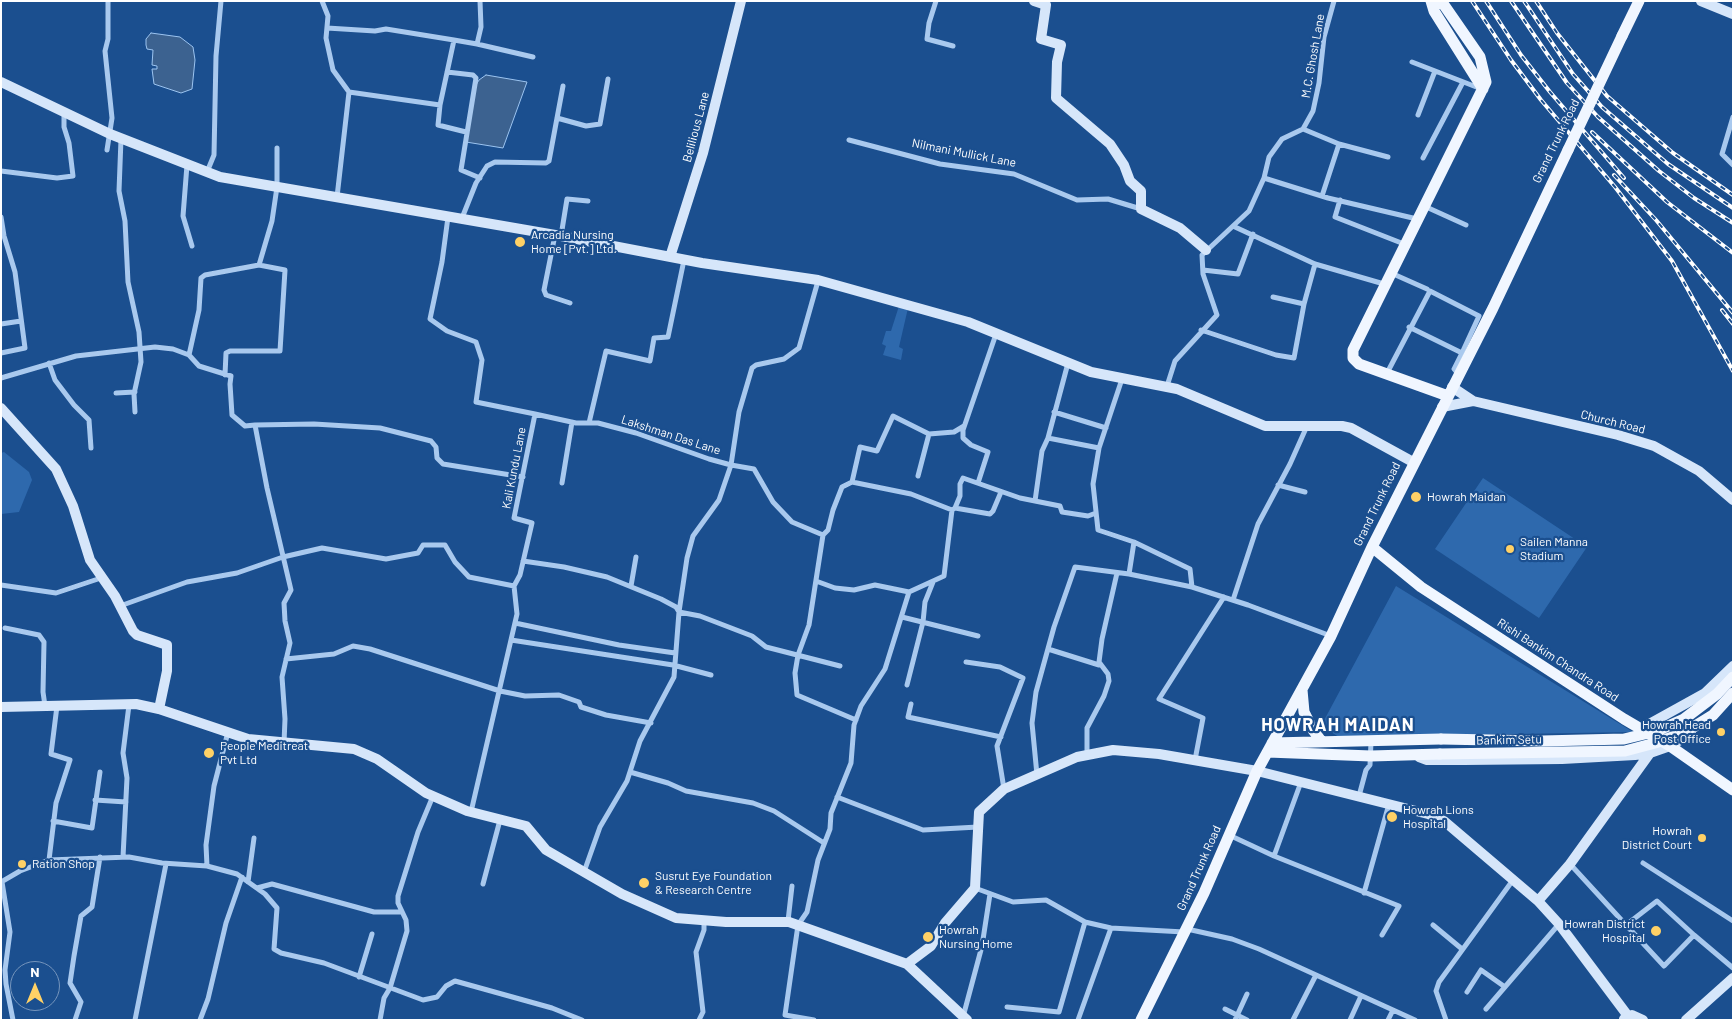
<!DOCTYPE html>
<style>
body{margin:0}
#map{position:relative;width:1734px;height:1021px;overflow:hidden;background:#1b4f8f;font-family:Barlow,sans-serif}
canvas{display:block}
.frame{position:absolute;inset:0;border:2px solid #fff;pointer-events:none}
.north{position:absolute;left:10px;top:961px;width:50px;height:50px;box-sizing:border-box;background:#1b4f8f;border:1px solid #7695bc;border-radius:50%;rotate:0deg;font-size:14px;font-weight:700;line-height:20px;text-align:center;color:#fff}
.north::after{content:'';display:block;margin:auto;width:18px;height:22px;background:#ffd166;clip-path:polygon(50% 0,100% 100%,50% 72%,0 100%)}
</style>
<div id="map">
<canvas width="1734" height="1021"></canvas>
<div class="frame"></div>
<div class="north">N</div>
</div>
<script>
const ctx = document.querySelector('canvas').getContext('2d');
ctx.lineJoin = 'round';
function fillPath(path, color) {
  ctx.fillStyle = color;
  ctx.fill(path, 'evenodd');
}
function shape(rows) {
  const path = new Path2D();
  for (const r of rows) {
    path.moveTo(r[0], r[1]);
    for (let i = 2; i < r.length; i += 2) path.lineTo(r[i], r[i + 1]);
  }
  return path;
}
function strokePath(path, color, width, dash) {
  ctx.strokeStyle = color;
  ctx.lineWidth = width;
  ctx.lineCap = dash ? 'butt' : 'round';
  ctx.setLineDash(dash || []);
  ctx.stroke(path);
}
function label(font, color, halo, rows, align = 'center') {
  ctx.font = font + ' Barlow,sans-serif';
  ctx.lineWidth = 4.5;
  ctx.setLineDash([]);
  ctx.textBaseline = 'middle';
  ctx.strokeStyle = halo;
  ctx.fillStyle = color;
  for (const [text, x, y, turn = 0] of rows) {
    ctx.save();
    ctx.translate(x, y);
    ctx.rotate((+turn || 0) * Math.PI / 180);
    ctx.textAlign = isNaN(turn) ? turn : align;
    if (halo) ctx.strokeText(text, 0, 0);
    ctx.fillText(text, 0, 0);
    ctx.restore();
  }
}
fillPath(shape([
 [899,306,908,308,899,347,903,349,901,360,883,355,886,346,882,344,886,331,891,331],
 [4,452,29,472,32,480,19,512,1,514,1,453],
 [1483,478,1587,547,1539,618,1435,549],
 [1396,586,1633,732,1339,737,1321,726]
]), '#2e69ad');
const water = shape([
 [151,33,180,37,193,47,195,60,192,89,181,93,154,84,152,69,157,69,157,66,152,65,153,50,147,49,146,45,146,39,151,33],
 [486,75,527,82,503,148,466,142,476,85,479,80,486,75]
]);
fillPath(water, '#3c6290');
strokePath(water, '#9cc4f0', 1);
strokePath(shape([
 [322,1,328,16,326,38,333,70,349,92,440,105,454,40,477,44,481,27,480,1],
 [936,1,929,23,927,39,953,46],
 [327,28,375,31,386,29,454,40],
 [477,44,533,57],
 [1412,62,1479,88],
 [447,72,473,75,476,78,461,170,480,178],
 [440,105,438,125,466,132],
 [1418,115,1435,71],
 [1733,117,1722,154,1733,165],
 [557,118,586,126,600,124,608,79],
 [1303,129,1339,144,1388,157],
 [121,139,119,191,125,221,128,282,139,332,141,362,134,394,135,412],
 [849,140,940,164,1014,174,1077,200,1108,199,1141,209],
 [107,150,112,118,105,51,108,39,108,1],
 [1423,158,1463,82],
 [187,165,183,216,192,246],
 [1,171,57,178,73,176,69,143,64,127,64,112],
 [207,172,214,155,216,56,221,1],
 [1264,178,1328,198,1417,219],
 [1322,196,1339,144],
 [337,197,349,92],
 [1340,200,1335,217,1404,244],
 [1424,206,1466,225],
 [1,217,4,236,15,272,25,348,1,353],
 [448,217,442,262,430,319,447,331,476,342,482,360,476,402,535,414,514,518,532,523,520,575,514,586,517,614,471,812],
 [462,218,476,183,487,166,495,162,546,163,549,161,563,86],
 [1235,227,1315,264,1384,284],
 [555,235,544,290,546,295,570,303],
 [561,236,567,199,588,201],
 [1203,270,1238,274,1253,234],
 [1391,273,1427,289],
 [1273,297,1304,304],
 [1,324,21,321],
 [1409,327,1462,353,1454,369,1459,375],
 [1201,330,1276,355,1294,358,1304,304,1315,264],
 [189,355,199,310,201,278,205,275,259,265,272,221,277,187,277,148],
 [49,363,55,380,74,405,89,420,91,448],
 [1068,363,1048,438,1099,448],
 [225,375,226,353,230,351,280,351,285,270,259,265],
 [1386,375,1430,291,1479,316,1462,353],
 [1,378,76,356,155,347,173,349,189,355,199,366,231,376,230,384,232,415,245,426,255,425,267,488,291,590,284,603,285,621,290,643,282,677,285,719,284,743],
 [1122,379,1099,448,1093,484,1098,530,1134,542,1190,569,1192,587],
 [1167,386,1175,361,1217,315,1203,274,1202,255,1249,211,1264,178,1269,157,1282,139,1303,129,1313,111,1319,83,1324,37,1334,1],
 [116,393,135,392],
 [1054,412,1106,428],
 [535,414,576,423,598,423,636,433,709,459,731,465,739,412,752,368,756,365,784,359,799,348,818,281],
 [589,423,606,351,650,361,654,338,668,337,684,260],
 [255,425,314,424,380,428,431,441,436,447,437,458,443,464,523,477],
 [1048,438,1042,451,1035,501,1060,506,1062,512,1088,516,1096,513],
 [918,476,929,434],
 [852,482,860,447,877,451,893,416,929,434,954,432,964,426],
 [562,483,572,422],
 [978,483,988,452,971,445,963,438,963,430,996,334],
 [1278,485,1305,492],
 [955,508,990,514,993,511,1001,492],
 [823,535,828,530,833,510,842,487,852,482,911,494,952,510],
 [523,561,564,567,607,577,661,599,676,607,679,612,700,616,752,636,766,647,840,666],
 [1129,574,1134,542],
 [1,585,56,593,101,578],
 [631,586,636,557],
 [909,592,944,576,952,510,955,508,960,496,960,484,963,478,1020,498,1035,501],
 [1233,600,1258,524,1290,464,1307,426],
 [120,606,187,582,237,573,283,557,322,548,386,559,418,553,423,545,445,545,455,562,469,577,514,586],
 [902,617,978,636],
 [515,623,619,645,675,653],
 [5,628,39,635,44,642,43,692,45,706],
 [511,640,673,665,711,675],
 [1048,649,1099,665],
 [286,659,334,654,353,646,370,649,500,691,525,696,559,695,579,702,581,707,606,715,651,723],
 [966,662,1000,667,1023,678,997,746,1004,789],
 [907,685,923,622,925,602,933,582],
 [911,704,908,717,1001,737],
 [1087,755,1087,728,1104,696,1109,681,1108,674,1099,662,1102,639,1117,573],
 [1195,760,1203,718,1159,699,1224,597],
 [630,772,668,783,686,791,753,803,774,811,824,843],
 [1037,775,1032,723,1036,692,1054,627,1075,567,1129,574,1192,587,1248,605,1331,636],
 [1301,782,1274,856,1399,906,1382,935],
 [1359,796,1366,770,1370,765,1371,742],
 [837,797,923,830,978,827],
 [95,800,126,802],
 [53,821,92,828,100,772],
 [1229,835,1274,856],
 [123,857,127,778,123,753,129,705],
 [49,860,56,803,70,760,51,754,57,706],
 [1643,863,1733,921],
 [1570,864,1626,925,1664,966,1694,935,1657,901,1626,925],
 [207,866,206,845,214,786,228,732],
 [584,872,600,827,627,781,640,741,674,677,679,612,687,558,693,536,719,500,731,465,754,469,773,502,792,522,823,535,809,625,798,655,795,673,797,695,856,720],
 [1,882,20,871,49,860,129,857,162,863,207,866,237,874,265,894,277,908,274,949,281,953,324,963,423,1000,437,997,446,986,455,981,552,1008,582,1020],
 [2,882,10,932,5,970,6,984,13,1020],
 [248,882,254,838],
 [483,884,500,820],
 [257,888,272,884,374,912,402,912],
 [975,888,1013,902,1046,900,1085,922,1111,928,1184,932],
 [1364,893,1389,804],
 [788,921,792,886],
 [1433,925,1462,949],
 [1187,929,1232,939,1259,949,1415,1020],
 [1694,935,1733,968],
 [359,977,372,934],
 [1467,992,1481,970,1505,987],
 [1007,1007,1059,1012,1085,922],
 [1225,1009,1247,1020],
 [1486,1009,1559,924],
 [963,1017,982,946,990,894],
 [75,1020,81,1002,70,983,74,956,81,916,92,907,100,857],
 [135,1020,166,864],
 [200,1020,208,999,226,923,242,877],
 [380,1020,384,998,390,988,407,931,406,920,398,903,398,896,418,832,433,796],
 [699,1020,703,1012,696,952,704,930,704,921],
 [814,1020,785,1015,798,925,807,912,818,860,830,829,831,813,851,763,854,725,861,706,885,669,909,592,875,585,854,590,835,588,816,581],
 [1078,1020,1111,928],
 [1235,1020,1247,994],
 [1293,1020,1316,975],
 [1350,1020,1361,996],
 [1388,1020,1393,1010],
 [1446,1020,1436,991,1439,982,1513,880]
]), '#a9c9ee', 5);
strokePath(shape([
 [1034,1,1046,5,1041,39,1061,45,1057,62,1056,98,1110,144,1124,165,1130,181,1141,191,1141,209,1180,228,1206,250],
 [1701,1,1733,14],
 [1,82,110,134,220,177,561,236,702,263,818,280,968,322,1091,372,1177,389,1265,426,1342,426,1351,428,1413,462],
 [670,257,703,153,741,1],
 [1452,387,1473,401,1618,435,1654,446,1699,471,1733,500],
 [1442,407,1473,401],
 [1,408,56,469,73,506,90,560,115,596,133,631,137,635,167,645,167,671,159,709],
 [1,707,136,704,159,709,248,739,354,749,377,759,426,793,467,811,526,826,546,850,622,894,676,918,726,922,789,922,907,964,967,1020],
 [1642,734,1640,729,1705,693,1733,666],
 [1419,757,1427,760,1464,760,1562,759,1635,755,1650,753,1670,746,1691,734],
 [1538,901,1570,864,1650,753],
 [907,964,931,946,945,923,975,888,979,812,1004,789,1077,757,1113,750,1159,754,1257,771,1428,814,1444,821,1538,901,1559,924,1628,1016],
 [1624,1019,1632,1015,1643,1020],
 [1686,1020,1733,978]
]), '#d6e6fa', 10);
strokePath(shape([
 [1431,1,1434,11,1483,89],
 [1436,1,1444,5,1480,57,1486,82,1353,350,1353,358,1359,364,1448,396],
 [1622,36,1639,1],
 [1372,547,1421,587,1624,719,1670,746,1733,790],
 [1302,690,1304,712,1313,730,1322,742],
 [1684,733,1713,715,1733,693],
 [1272,743,1441,739],
 [1268,752,1371,756,1440,754],
 [1141,1020,1204,893,1257,771,1331,636,1372,547,1493,308,1568,150]
]), '#f0f6ff', 11);
const rail = shape([
 [1472,1,1511,60,1541,100,1615,187,1672,261,1733,371],
 [1486,1,1521,55,1550,92,1624,178],
 [1511,1,1567,83,1598,117,1659,171,1694,198,1733,223],
 [1524,1,1573,74,1602,107,1668,164,1733,208],
 [1536,1,1557,33,1607,96,1673,153,1733,195],
 [1592,132,1667,202,1733,253],
 [1614,175,1656,220,1733,313],
 [1722,310,1733,324]
]);
strokePath(rail, '#fff', 4);
strokePath(rail, '#1b4f8f', 2, [5.5]);
strokePath(shape([
 [1568,150,1622,36],
 [1441,739,1542,741,1624,739,1657,731,1684,719,1717,694,1733,677],
 [1440,754,1625,751,1655,743,1684,733]
]), '#f0f6ff', 11);
for (const [x, y, r, color] of [
 [520,242,6,"#ffd166"],
 [1416,497,6,"#ffd166"],
 [1510,549,5,"#ffd166"],
 [1721,732,5,"#ffd166"],
 [209,753,6,"#ffd166"],
 [1392,817,6,"#ffd166"],
 [1702,838,5,"#ffd166"],
 [22,864,5,"#ffd166"],
 [644,883,6,"#ffd166"],
 [1656,931,6,"#ffd166"],
 [928,937,6,"#ffd166"]
]) {
  const dot = new Path2D();
  dot.arc(x, y, r, 0, 2 * Math.PI);
  ctx.fillStyle = color;
  ctx.fill(dot);
  strokePath(dot, '#1b4f8f', 2);
}
label('12px', '#fff', '#1b4f8f', [
 ["M.C. Ghosh Lane",1313,56,-80],
 ["Belilious Lane",696,127,-75],
 ["Grand Trunk Road",1556,141,-64],
 ["Nilmani Mullick Lane",964,153,11],
 ["Church Road",1613,422,14],
 ["Lakshman Das Lane",671,435,18],
 ["Kali Kundu Lane",514,468,-79],
 ["Grand Trunk Road",1377,504,-64],
 ["Rishi Bankim Chandra Road",1558,660,33],
 ["Bankim Setu",1509,740,-1],
 ["Grand Trunk Road",1199,868,-66]
]);
label('12px', '#fff', '#1b4f8f', [
 ["Arcadia Nursing",531,235],
 ["Home [Pvt.] Ltd.",531,249],
 ["Howrah Maidan",1427,497],
 ["Sailen Manna",1520,542],
 ["Stadium",1520,556],
 ["Howrah Head",1711,725,"right"],
 ["Post Office",1711,739,"right"],
 ["People Meditreat",220,746],
 ["Pvt Ltd",220,760],
 ["Howrah Lions",1403,810],
 ["Hospital",1403,824],
 ["Howrah",1692,831,"right"],
 ["District Court",1692,845,"right"],
 ["Ration Shop",32,864],
 ["Susrut Eye Foundation",655,876],
 ["& Research Centre",655,890],
 ["Howrah District",1645,924,"right"],
 ["Hospital",1645,938,"right"],
 ["Howrah",939,930],
 ["Nursing Home",939,944]
], 'left');
ctx.letterSpacing = '1px';
label('bold 18px', '#fff', '#1b4f8f', [
 ["HOWRAH MAIDAN",1338,725]
]);
ctx.letterSpacing = '0px';
</script>
